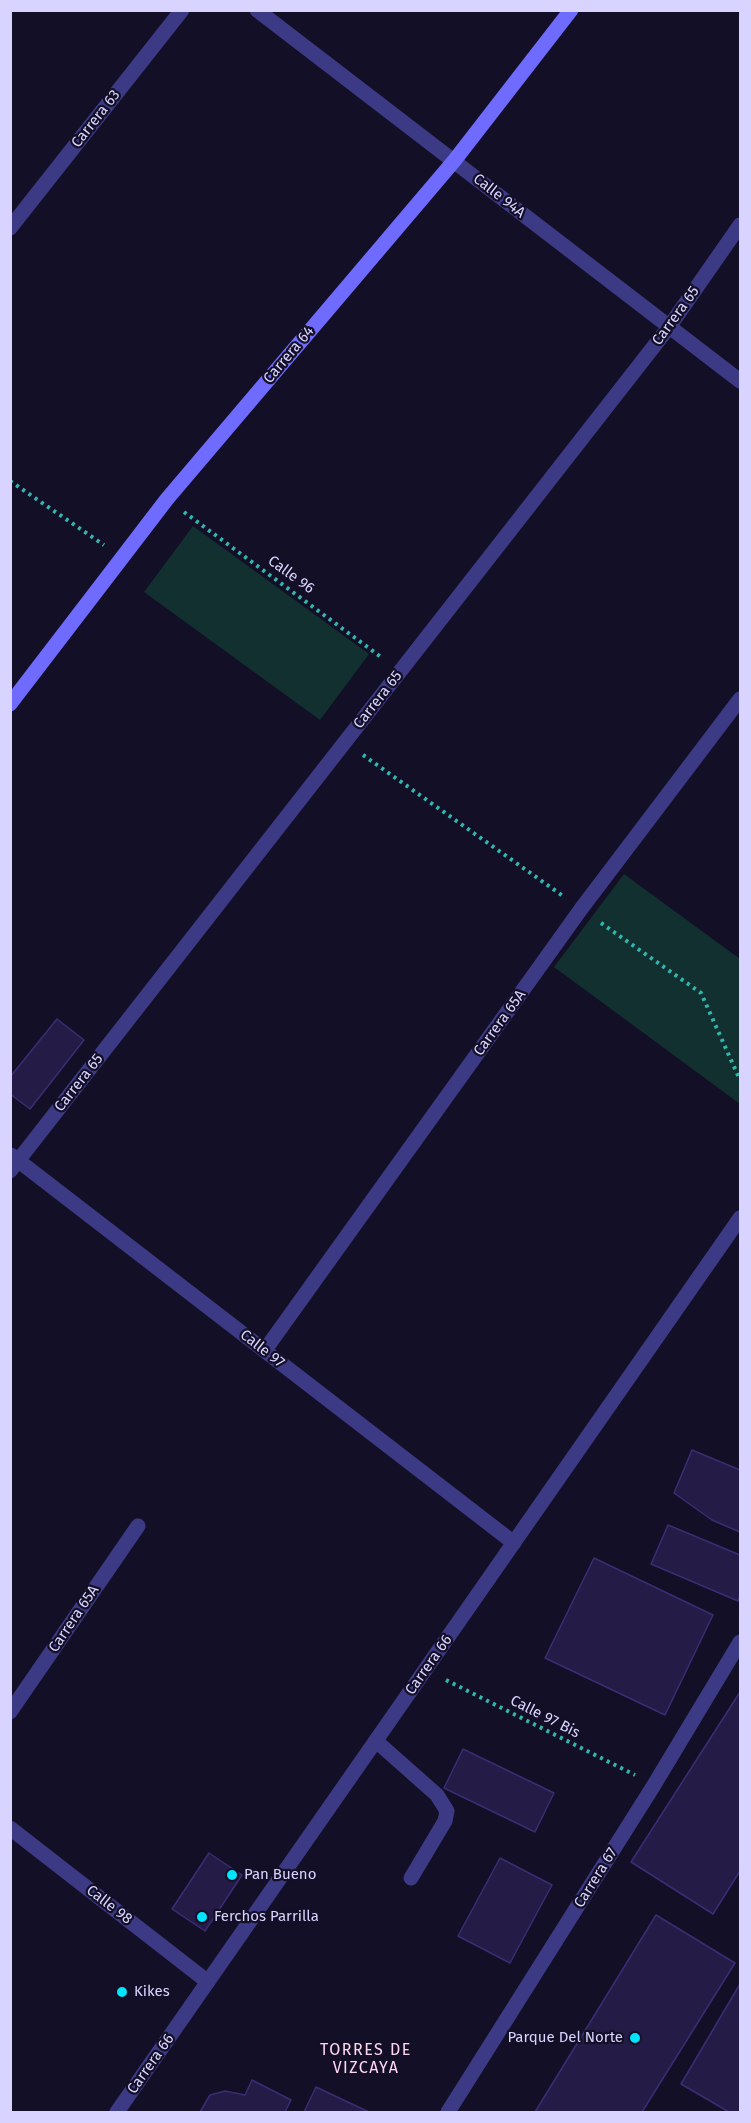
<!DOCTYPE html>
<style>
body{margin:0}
#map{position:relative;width:751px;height:2123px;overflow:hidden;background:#130f26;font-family:"Fira Sans",sans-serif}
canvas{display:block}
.frame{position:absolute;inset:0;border:12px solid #d9d4ff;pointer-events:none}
</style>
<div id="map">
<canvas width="751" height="2123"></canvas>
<div class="frame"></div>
</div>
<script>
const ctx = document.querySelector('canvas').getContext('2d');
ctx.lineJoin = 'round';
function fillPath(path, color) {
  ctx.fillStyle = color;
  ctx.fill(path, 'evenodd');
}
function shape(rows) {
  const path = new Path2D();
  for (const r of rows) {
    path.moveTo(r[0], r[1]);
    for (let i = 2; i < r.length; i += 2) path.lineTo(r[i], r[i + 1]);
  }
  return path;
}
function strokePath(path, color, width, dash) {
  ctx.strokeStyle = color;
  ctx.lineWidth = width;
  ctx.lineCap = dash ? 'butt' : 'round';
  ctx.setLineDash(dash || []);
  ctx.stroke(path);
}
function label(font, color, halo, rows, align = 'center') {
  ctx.font = font + ' "Fira Sans",sans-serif';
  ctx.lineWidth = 4.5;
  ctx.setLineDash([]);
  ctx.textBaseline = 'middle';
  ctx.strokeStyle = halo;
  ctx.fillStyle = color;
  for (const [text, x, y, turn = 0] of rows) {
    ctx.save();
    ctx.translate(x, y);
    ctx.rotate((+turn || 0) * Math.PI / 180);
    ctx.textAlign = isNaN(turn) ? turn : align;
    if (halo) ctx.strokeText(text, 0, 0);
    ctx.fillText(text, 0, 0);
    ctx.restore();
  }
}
fillPath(shape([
 [193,526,369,654,320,720,144,592],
 [624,874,740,959,740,1104,554,967]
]), '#12302f');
const building = shape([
 [57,1019,84,1040,30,1109,10,1094,10,1077,57,1019],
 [692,1450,740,1470,740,1532,712,1520,674,1493,692,1450],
 [668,1525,740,1555,740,1595,738,1601,651,1564,668,1525],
 [594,1558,713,1615,665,1715,545,1658,594,1558],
 [740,1692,740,1871,713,1914,631,1862,740,1692],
 [463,1749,554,1793,535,1832,444,1788,463,1749],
 [209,1853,242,1875,205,1931,172,1909,209,1853],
 [500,1858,552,1885,510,1963,458,1936,500,1858],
 [656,1915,735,1963,642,2112,535,2112,656,1915],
 [740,1984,740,2112,729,2112,681,2084,740,1984],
 [252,2080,291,2100,285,2112,200,2112,210,2095,225,2091,245,2095,252,2080],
 [316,2087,369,2112,304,2112,316,2087]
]);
fillPath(building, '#241b47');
strokePath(building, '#3b2d73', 1.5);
strokePath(shape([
 [10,481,104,545],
 [184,512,381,657],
 [363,755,563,896],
 [601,923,701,993,740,1080],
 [446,1680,635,1775]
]), '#2fb8b0', 4, [3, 4.5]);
strokePath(shape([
 [376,1741,437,1795,447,1811,445,1821,411,1878]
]), '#3d3a85', 15);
strokePath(shape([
 [257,10,740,381],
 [10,228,182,10],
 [11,1155,514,1543],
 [10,1171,669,327,740,225],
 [265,1350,581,909,740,699],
 [10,1712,138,1526],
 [10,1828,208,1982],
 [117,2112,740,1218],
 [448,2112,654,1785,740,1642]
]), '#3d3a85', 15);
strokePath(shape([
 [10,704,167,499,454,161,571,10]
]), '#6f6bff', 15);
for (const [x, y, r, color] of [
 [232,1875,6,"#00e5ff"],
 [202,1917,6,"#00e5ff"],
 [122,1992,6,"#00e5ff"],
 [635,2038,6,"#00e5ff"]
]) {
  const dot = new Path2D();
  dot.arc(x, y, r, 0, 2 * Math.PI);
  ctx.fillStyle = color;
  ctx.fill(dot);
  strokePath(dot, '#130f26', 2);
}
label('15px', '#d9d4ff', '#130f26', [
 ["Carrera 63",96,119,-52],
 ["Calle 94A",499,196,38],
 ["Carrera 65",676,316,-54],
 ["Carrera 64",289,355,-50],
 ["Calle 96",291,575,36],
 ["Carrera 65",378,700,-52],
 ["Carrera 65A",500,1023,-54],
 ["Carrera 65",79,1083,-52],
 ["Calle 97",262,1349,38],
 ["Carrera 65A",74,1619,-56],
 ["Carrera 66",429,1665,-55],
 ["Calle 97 Bis",545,1717,27],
 ["Carrera 67",596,1878,-58],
 ["Calle 98",109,1905,38],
 ["Carrera 66",151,2064,-55]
]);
label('15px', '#d9d4ff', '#130f26', [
 ["Pan Bueno",244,1875],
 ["Ferchos Parrilla",214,1917],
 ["Kikes",134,1992],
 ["Parque Del Norte",623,2038,"right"]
], 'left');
ctx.letterSpacing = '1.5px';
label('16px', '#ffd6f0', '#130f26', [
 ["TORRES DE",366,2051],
 ["VIZCAYA",366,2069]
]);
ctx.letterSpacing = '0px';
</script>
